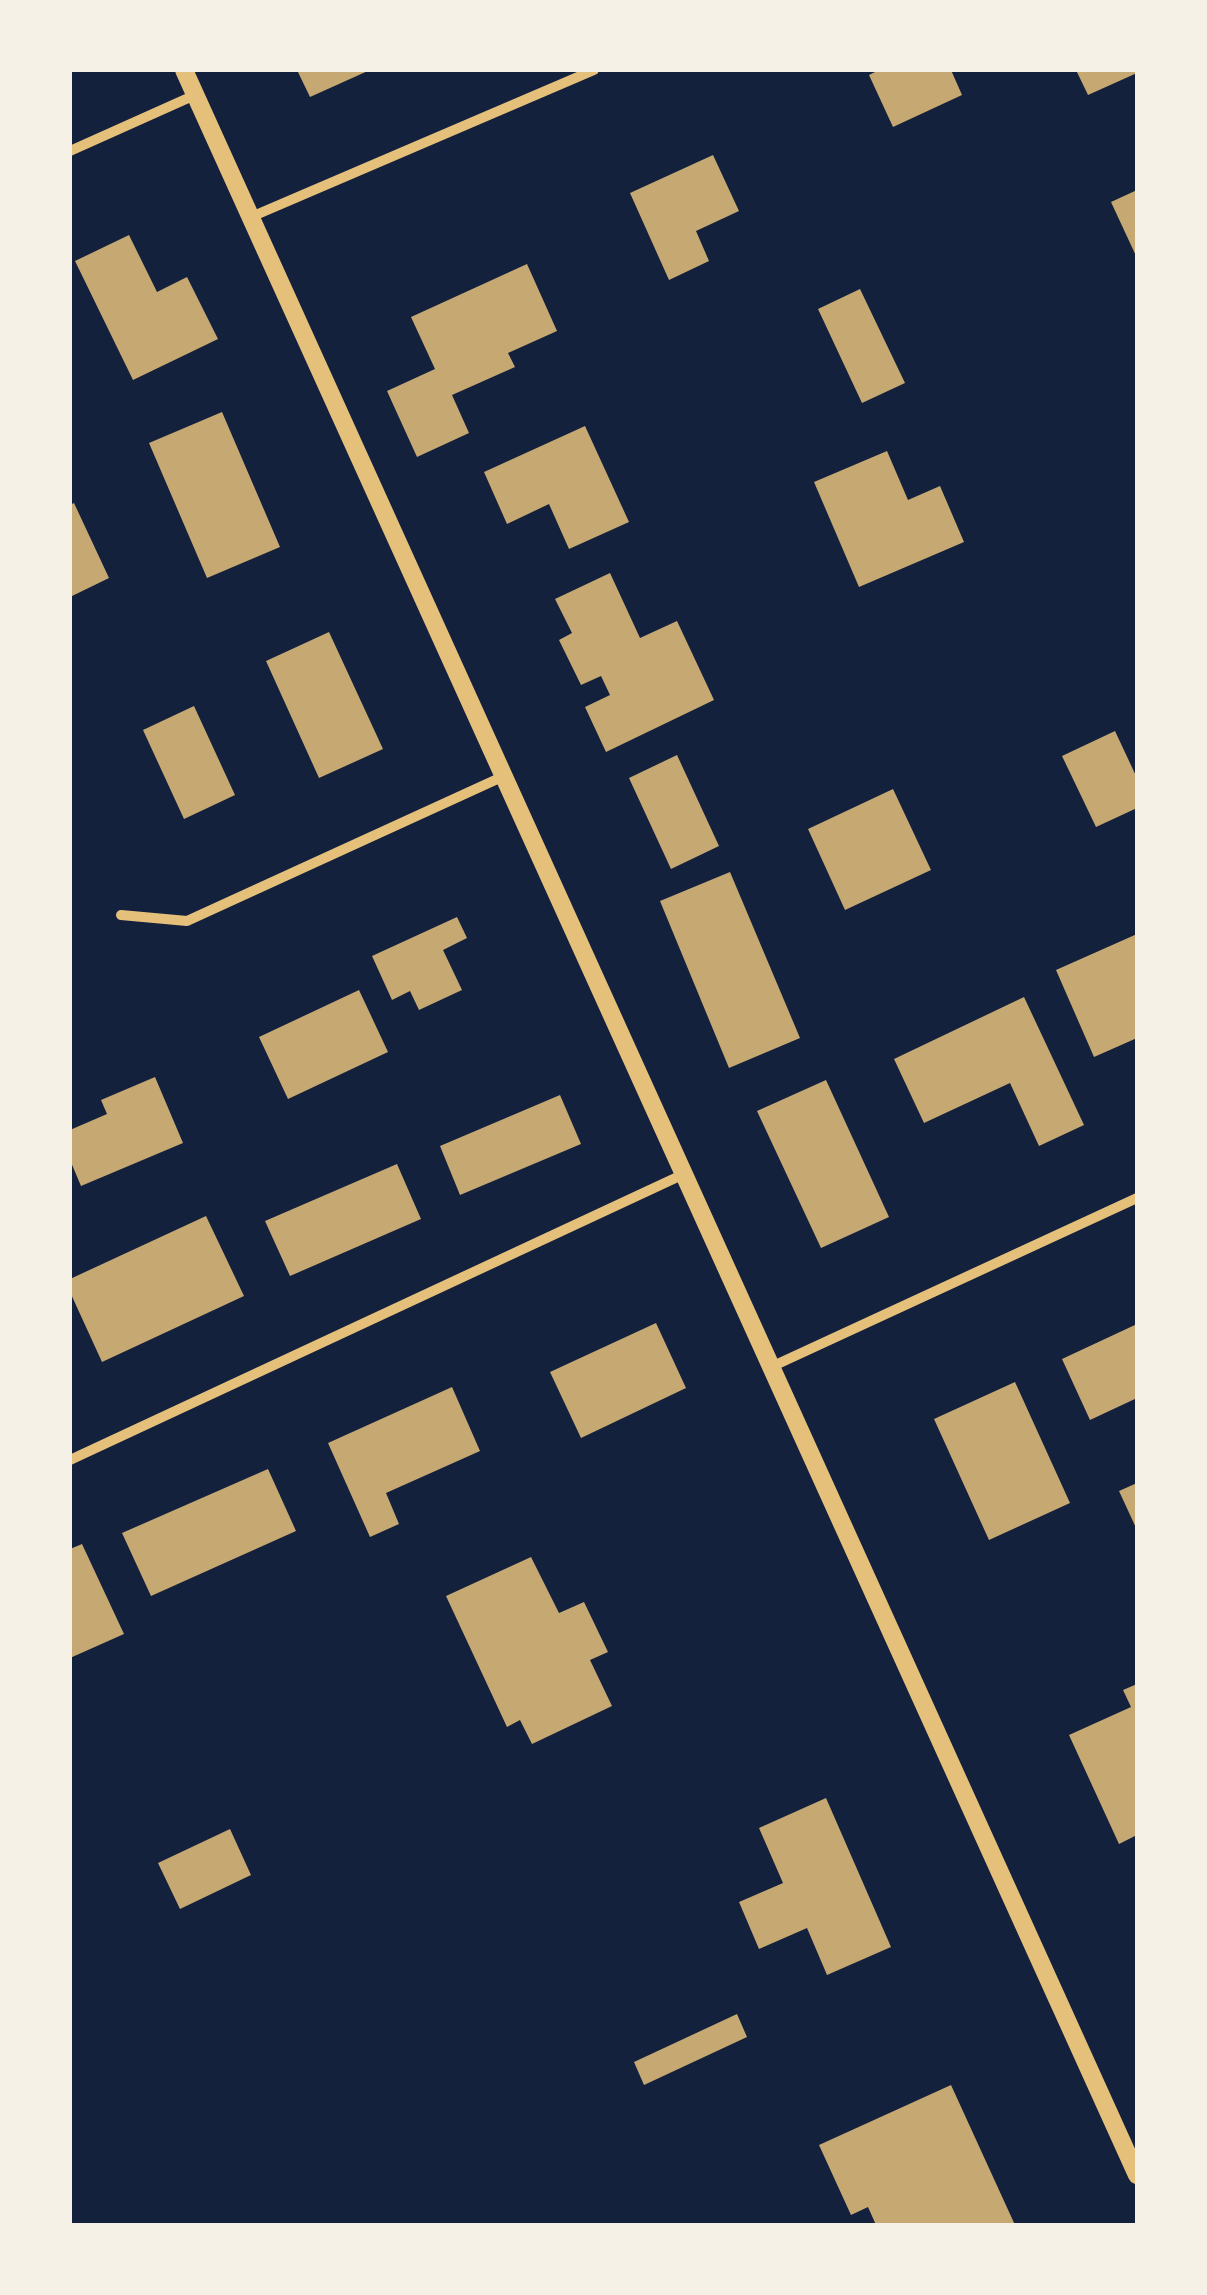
<!DOCTYPE html>
<style>
body{margin:0}
#map{position:relative;width:1207px;height:2295px;overflow:hidden;background:#14213d;font-family:"Open Sans",sans-serif}
canvas{display:block}
.frame{position:absolute;inset:0;border:72px solid #f6f1e7;pointer-events:none}
</style>
<div id="map">
<canvas width="1207" height="2295"></canvas>
<div class="frame"></div>
</div>
<script>
const ctx = document.querySelector('canvas').getContext('2d');
ctx.lineJoin = 'round';
function fillPath(path, color) {
  ctx.fillStyle = color;
  ctx.fill(path, 'evenodd');
}
function shape(rows) {
  const path = new Path2D();
  for (const r of rows) {
    path.moveTo(r[0], r[1]);
    for (let i = 2; i < r.length; i += 2) path.lineTo(r[i], r[i + 1]);
  }
  return path;
}
function strokePath(path, color, width, dash) {
  ctx.strokeStyle = color;
  ctx.lineWidth = width;
  ctx.lineCap = dash ? 'butt' : 'round';
  ctx.setLineDash(dash || []);
  ctx.stroke(path);
}
fillPath(shape([
 [297,70,370,70,310,97],
 [879,70,951,70,962,95,893,127,869,75],
 [1076,70,1137,70,1137,73,1088,95],
 [713,155,739,211,696,231,709,261,669,280,630,193],
 [1137,190,1137,258,1111,202],
 [129,235,157,292,187,277,218,339,133,380,75,261],
 [527,264,557,331,508,353,515,367,452,395,469,433,417,457,387,391,435,369,411,317],
 [860,289,905,383,862,403,818,309],
 [222,412,280,547,207,578,149,443],
 [585,426,629,522,569,549,549,504,507,524,484,472],
 [887,451,908,500,940,486,964,542,859,587,814,482],
 [74,503,109,578,70,597,70,505],
 [610,573,640,638,677,621,714,700,606,752,585,707,610,695,601,676,581,685,559,640,572,633,555,599],
 [329,632,383,749,319,778,266,661],
 [194,706,235,795,184,819,143,730],
 [1115,731,1137,778,1137,808,1096,827,1062,756],
 [677,755,719,846,671,869,629,778],
 [893,789,931,870,845,910,808,829],
 [730,872,800,1038,729,1068,660,901],
 [457,917,467,938,443,950,462,990,419,1010,410,991,392,1000,372,956],
 [1137,934,1137,1038,1094,1057,1056,970],
 [359,990,388,1052,288,1099,259,1037],
 [1024,997,1084,1125,1039,1146,1010,1083,924,1123,894,1059],
 [155,1077,183,1143,81,1186,70,1160,70,1130,107,1114,101,1100],
 [826,1080,889,1217,821,1248,757,1111],
 [560,1095,581,1144,460,1195,440,1146],
 [397,1164,421,1219,290,1276,265,1221],
 [206,1216,244,1296,102,1362,70,1292,70,1279],
 [656,1323,686,1388,581,1438,550,1372],
 [1137,1324,1137,1398,1090,1420,1062,1359],
 [1015,1382,1070,1503,989,1540,934,1419],
 [452,1387,480,1451,386,1493,399,1524,370,1537,328,1443],
 [268,1469,296,1531,151,1596,122,1533],
 [1137,1483,1137,1530,1119,1491],
 [82,1544,124,1634,70,1658,70,1549],
 [531,1557,559,1613,584,1602,608,1652,590,1660,612,1706,532,1744,520,1720,507,1727,446,1596],
 [1137,1684,1137,1835,1119,1844,1069,1735,1131,1707,1123,1690],
 [826,1798,891,1947,827,1975,807,1928,759,1949,739,1902,783,1883,759,1828],
 [230,1829,251,1875,180,1909,158,1863],
 [737,2014,747,2037,644,2085,634,2062],
 [951,2085,1015,2225,876,2225,868,2207,851,2215,819,2145]
]), '#c6a872');
strokePath(shape([
 [70,151,195,95],
 [251,217,594,70],
 [121,915,187,921,504,776],
 [771,1367,1137,1198],
 [70,1460,684,1174]
]), '#e5c07b', 10);
strokePath(shape([
 [184,70,1137,2175]
]), '#e5c07b', 18);
</script>
